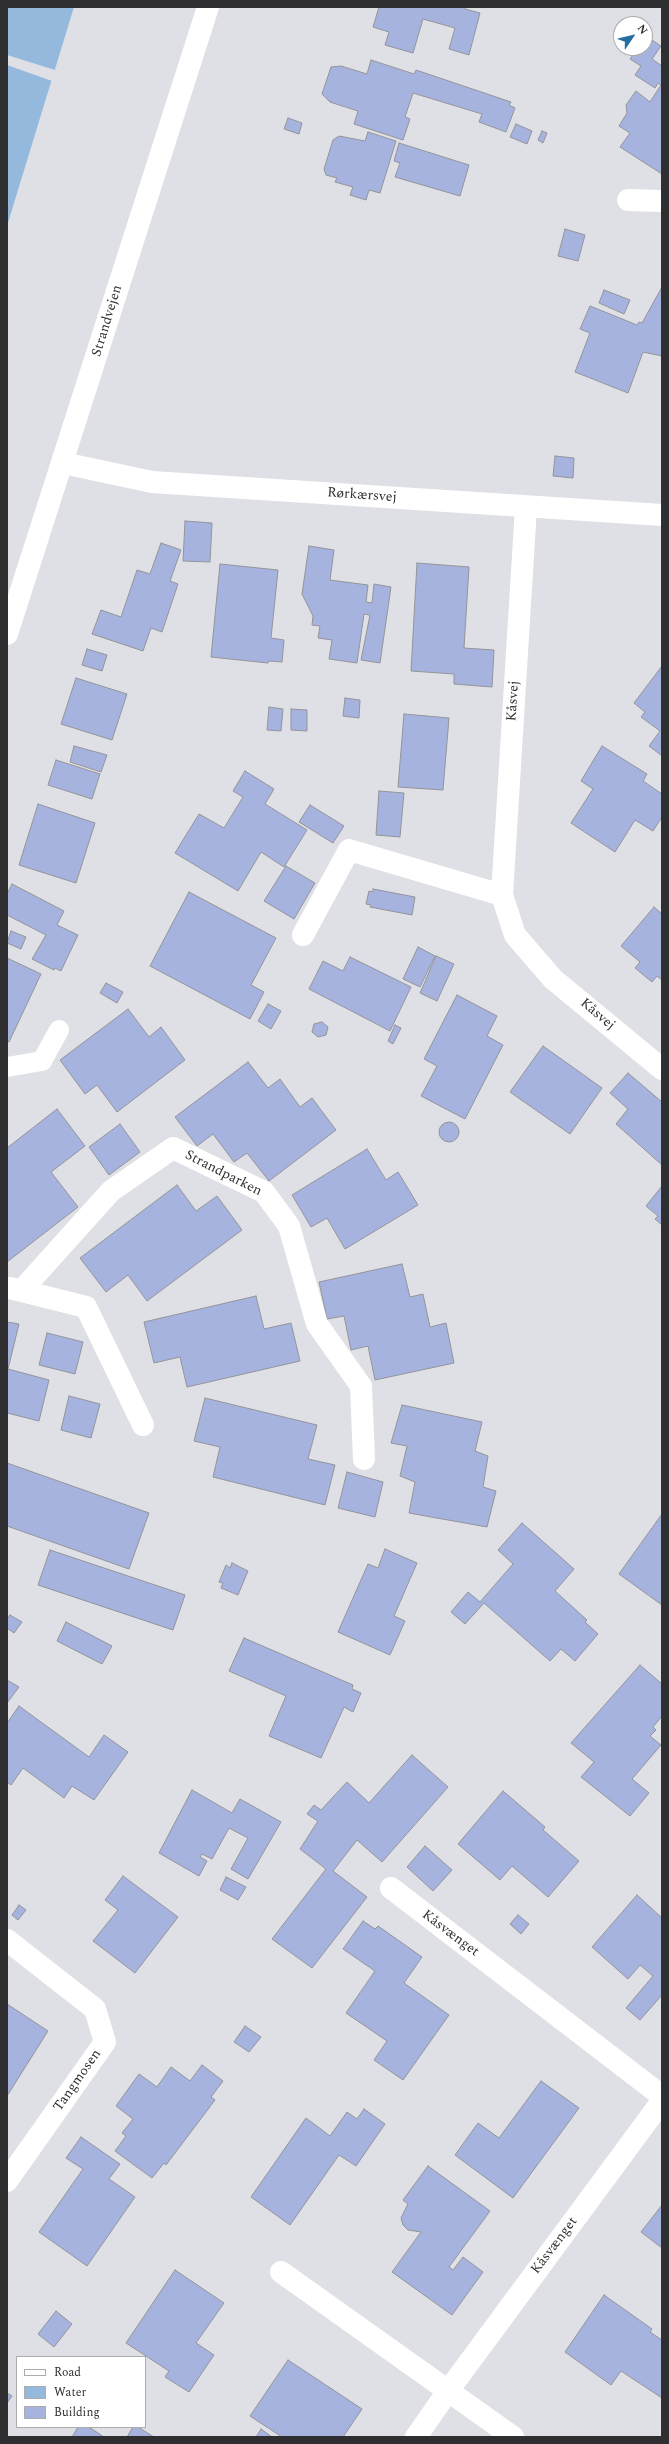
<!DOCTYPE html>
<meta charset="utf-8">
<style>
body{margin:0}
#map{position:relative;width:669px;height:2444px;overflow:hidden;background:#dee0e5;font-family:Spectral,serif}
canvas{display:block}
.frame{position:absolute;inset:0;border:8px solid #2f2f31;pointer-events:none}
.legend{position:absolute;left:16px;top:2356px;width:130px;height:72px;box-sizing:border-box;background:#fff;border:1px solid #acacad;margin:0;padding:5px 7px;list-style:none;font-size:12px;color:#2f2f31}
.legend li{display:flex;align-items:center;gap:8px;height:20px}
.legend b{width:20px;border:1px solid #acacad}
.north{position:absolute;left:613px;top:16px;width:40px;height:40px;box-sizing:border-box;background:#fff;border:1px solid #acacad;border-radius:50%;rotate:55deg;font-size:11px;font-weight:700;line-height:16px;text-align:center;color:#2f2f31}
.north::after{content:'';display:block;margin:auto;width:14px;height:18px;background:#246ea2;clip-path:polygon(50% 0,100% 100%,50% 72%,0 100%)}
</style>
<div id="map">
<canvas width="669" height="2444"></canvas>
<div class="frame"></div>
<ul class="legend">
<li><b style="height:5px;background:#fff"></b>Road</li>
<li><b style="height:11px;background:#95b9dc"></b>Water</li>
<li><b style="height:11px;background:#a6b3df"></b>Building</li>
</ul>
<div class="north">N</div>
</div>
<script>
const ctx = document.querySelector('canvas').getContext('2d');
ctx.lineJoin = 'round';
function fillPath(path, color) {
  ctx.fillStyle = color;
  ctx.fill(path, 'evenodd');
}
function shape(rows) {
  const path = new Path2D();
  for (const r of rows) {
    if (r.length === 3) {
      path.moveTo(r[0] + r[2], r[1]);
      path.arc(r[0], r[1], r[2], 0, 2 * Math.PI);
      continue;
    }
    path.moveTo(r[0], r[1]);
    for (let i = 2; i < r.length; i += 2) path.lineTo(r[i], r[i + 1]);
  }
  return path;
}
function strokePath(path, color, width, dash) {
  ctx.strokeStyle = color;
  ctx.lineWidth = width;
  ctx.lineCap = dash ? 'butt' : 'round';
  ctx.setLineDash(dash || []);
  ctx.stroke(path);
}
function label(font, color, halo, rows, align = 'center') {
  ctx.font = font + ' Spectral,serif';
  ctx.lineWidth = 4;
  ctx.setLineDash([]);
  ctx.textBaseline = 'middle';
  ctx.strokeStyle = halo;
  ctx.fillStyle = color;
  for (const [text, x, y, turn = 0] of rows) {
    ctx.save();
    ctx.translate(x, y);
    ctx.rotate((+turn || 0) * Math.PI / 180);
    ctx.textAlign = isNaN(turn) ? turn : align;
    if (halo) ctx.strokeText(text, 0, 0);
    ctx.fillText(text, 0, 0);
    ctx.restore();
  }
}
fillPath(shape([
 [7,7,74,7,7,226]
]), '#95b9dc');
fillPath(shape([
 [7,55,55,70,52,81,7,65]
]), '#dee0e5');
const building = shape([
 [379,7,465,7,465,9,480,13,469,55,449,49,455,28,423,19,413,53,385,45,389,32,373,27,379,7],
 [649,38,661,46,652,59,662,66,662,174,620,147,630,133,619,126,627,113,626,105,636,91,650,102,661,85,658,83,655,88,635,75,641,66,630,59,637,49,639,51,645,48,645,42,649,38],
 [371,60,414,74,416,70,511,102,509,105,515,108,506,132,479,122,482,114,413,93,405,117,410,119,403,140,354,124,358,111,330,102,322,94,331,67,341,66,367,74,371,60],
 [288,118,302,123,299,134,284,129,288,118],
 [516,124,532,131,527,144,510,137,516,124],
 [542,131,547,133,543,143,538,140,542,131],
 [368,132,396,141,380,193,369,190,366,200,350,195,353,187,335,182,337,178,326,175,324,169,333,140,339,136,365,141,368,132],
 [399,143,469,165,460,196,395,177,400,163,394,161,399,143],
 [565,229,585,235,578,261,558,256,565,229],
 [662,287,662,356,643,352,628,393,575,372,590,333,580,329,590,306,637,325,639,322,642,323,662,287],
 [604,290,630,300,624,314,599,303,604,290],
 [555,456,574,458,573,478,553,476,555,456],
 [185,521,212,523,210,562,183,561,185,521],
 [161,543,181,550,170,581,178,584,162,632,151,628,143,651,92,634,101,610,121,617,137,570,150,574,161,543],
 [309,546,334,550,330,580,368,585,366,602,372,603,374,584,391,587,380,663,361,660,370,615,364,614,357,663,329,659,332,640,318,638,320,626,312,625,313,616,302,594,309,546],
 [417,563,469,567,464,648,494,650,492,687,454,684,454,674,411,671,417,563],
 [220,564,278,570,271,638,284,640,282,662,269,661,268,663,211,657,220,564],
 [87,649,107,655,102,671,82,665,87,649],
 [662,666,662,756,649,746,660,731,641,717,645,712,634,703,662,666],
 [76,678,127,694,112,740,61,724,76,678],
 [345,698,360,700,359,718,343,716,345,698],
 [269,707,283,709,281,731,267,730,269,707],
 [291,709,307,710,307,731,291,730,291,709],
 [404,714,449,718,443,790,398,787,404,714],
 [74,746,107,755,101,772,70,762,74,746],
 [602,746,647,774,643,781,662,794,662,817,653,831,635,820,615,852,571,823,593,789,581,781,602,746],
 [56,760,100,774,92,799,48,785,56,760],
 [245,771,274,789,265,804,307,830,284,867,261,852,238,891,175,853,199,814,224,828,243,797,233,791,245,771],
 [379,791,404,793,400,837,376,835,379,791],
 [38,804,95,823,76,883,19,865,38,804],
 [310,805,344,826,333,843,299,822,310,805],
 [286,866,315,883,294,919,264,901,286,866],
 [12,884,64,911,57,925,78,935,61,971,55,968,54,970,32,959,46,935,7,915,7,894,12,884],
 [373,889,415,897,412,915,370,907,371,905,366,904,369,891,373,892,373,889],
 [189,892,276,938,251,985,264,992,250,1019,150,966,189,892],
 [654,907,662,914,662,980,657,976,652,982,635,968,640,962,621,946,654,907],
 [11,931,26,937,21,949,7,943,11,931],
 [418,947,435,956,420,987,403,979,418,947],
 [436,956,454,964,437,1001,420,993,436,956],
 [350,957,411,987,390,1031,309,989,323,961,343,971,350,957],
 [7,958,41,974,9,1042,7,1041,7,958],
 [106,983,123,992,117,1003,100,993,106,983],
 [457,995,497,1016,487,1036,503,1045,465,1119,421,1096,437,1066,424,1059,457,995],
 [268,1004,281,1011,271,1029,258,1021,268,1004],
 [128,1009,149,1037,161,1027,185,1060,117,1112,97,1085,85,1094,60,1060,128,1009],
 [322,1022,328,1027,326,1035,318,1037,312,1032,314,1024,322,1022],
 [395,1025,401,1028,393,1044,388,1041,395,1025],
 [543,1046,602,1088,570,1134,510,1092,543,1046],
 [248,1062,268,1088,280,1079,300,1107,312,1098,336,1130,269,1181,247,1153,234,1162,213,1134,197,1146,175,1117,248,1062],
 [628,1073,662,1102,662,1165,616,1124,628,1109,610,1093,628,1073],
 [57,1109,85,1146,51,1172,78,1207,7,1262,7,1148,57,1109],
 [449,1132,10],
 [120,1124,140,1152,109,1175,89,1147,120,1124],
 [367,1149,386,1180,398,1172,418,1205,345,1249,327,1218,311,1227,292,1195,367,1149],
 [177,1185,196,1211,217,1196,242,1230,147,1301,128,1275,106,1292,80,1258,177,1185],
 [662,1186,662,1225,655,1219,658,1216,646,1206,662,1186],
 [402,1264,410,1297,423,1294,430,1327,446,1323,454,1363,375,1380,368,1346,351,1350,344,1316,327,1319,319,1282,402,1264],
 [256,1296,264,1329,291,1323,300,1361,187,1387,180,1357,154,1363,144,1322,256,1296],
 [7,1322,19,1324,8,1369,49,1380,39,1421,7,1413,7,1322],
 [47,1333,83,1342,75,1374,39,1365,47,1333],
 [69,1396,100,1404,91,1438,61,1430,69,1396],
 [205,1398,317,1425,308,1459,335,1465,325,1505,213,1477,220,1447,194,1441,205,1398],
 [402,1405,482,1422,475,1451,488,1456,483,1487,496,1491,487,1527,409,1513,415,1482,400,1476,407,1446,391,1443,402,1405],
 [7,1463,149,1513,129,1569,7,1526,7,1463],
 [347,1472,383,1482,375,1517,338,1508,347,1472],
 [662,1514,662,1605,619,1574,662,1514],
 [522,1523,574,1569,555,1591,587,1620,585,1622,598,1634,575,1661,561,1649,550,1661,484,1603,465,1624,451,1612,468,1592,480,1602,513,1564,498,1550,522,1523],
 [385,1549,417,1563,394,1616,405,1621,390,1655,338,1632,368,1564,378,1568,385,1549],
 [50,1550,185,1595,173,1630,38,1585,50,1550],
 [232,1563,248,1571,238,1595,221,1588,223,1583,219,1582,226,1565,230,1568,232,1563],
 [10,1615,22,1622,14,1633,7,1628,7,1619,10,1615],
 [66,1622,112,1646,102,1664,57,1641,66,1622],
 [244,1638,353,1685,352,1689,361,1693,353,1712,344,1707,321,1758,269,1736,286,1696,229,1671,244,1638],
 [640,1665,662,1684,662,1716,653,1727,656,1730,650,1736,661,1745,632,1779,649,1793,630,1816,581,1777,594,1762,571,1743,640,1665],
 [7,1680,19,1687,7,1703,7,1680],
 [19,1706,89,1757,104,1735,128,1752,94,1800,72,1786,64,1798,23,1768,11,1785,7,1782,7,1723,19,1706],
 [412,1755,448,1787,382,1862,357,1840,333,1871,367,1897,312,1968,272,1939,326,1869,300,1849,318,1821,307,1814,314,1805,321,1810,347,1782,369,1803,412,1755],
 [192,1790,232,1813,240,1799,281,1822,248,1879,231,1869,248,1838,229,1828,212,1859,202,1854,200,1857,207,1861,199,1876,159,1853,192,1790],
 [503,1791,545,1827,543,1830,579,1861,548,1897,512,1866,500,1880,458,1844,503,1791],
 [425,1846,452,1870,433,1891,407,1867,425,1846],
 [123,1876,178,1917,135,1973,93,1941,118,1910,105,1900,123,1876],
 [226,1877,246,1887,238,1900,220,1890,226,1877],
 [637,1895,662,1918,662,1995,640,2020,626,2008,653,1976,640,1965,628,1979,592,1947,637,1895],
 [19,1905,26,1910,18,1920,12,1915,19,1905],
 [518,1915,529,1924,521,1934,510,1924,518,1915],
 [363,1921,375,1929,378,1926,422,1957,404,1983,449,2015,403,2080,374,2060,387,2041,346,2013,375,1971,343,1949,363,1921],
 [7,2004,48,2031,7,2096,7,2004],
 [245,2026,261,2037,249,2052,234,2042,245,2026],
 [202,2065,223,2081,211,2097,215,2100,166,2165,164,2163,152,2178,115,2151,126,2136,122,2133,133,2119,116,2106,139,2074,157,2087,171,2067,190,2081,202,2065],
 [541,2081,579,2108,513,2198,455,2155,478,2123,499,2138,541,2081],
 [364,2109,385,2124,356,2166,339,2155,290,2225,251,2197,306,2118,330,2136,347,2112,357,2119,364,2109],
 [81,2137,120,2164,109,2179,135,2197,87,2266,39,2232,83,2169,66,2158,81,2137],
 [428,2166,490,2211,449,2267,453,2270,463,2257,483,2272,452,2315,392,2272,421,2232,408,2230,403,2225,401,2218,408,2204,403,2200,428,2166],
 [662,2205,662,2248,641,2232,662,2205],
 [175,2270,224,2303,196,2343,214,2355,189,2392,165,2377,169,2371,126,2343,175,2270],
 [604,2295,652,2329,650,2332,662,2340,662,2398,621,2371,611,2385,565,2352,604,2295],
 [56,2311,72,2324,54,2347,38,2334,56,2311],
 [288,2360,362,2409,343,2437,282,2437,250,2416,288,2360],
 [7,2393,12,2396,7,2403,7,2393],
 [78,2427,89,2427,104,2437,72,2437,78,2427],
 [133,2427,138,2427,154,2437,127,2437,133,2427],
 [261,2429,272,2437,256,2437,261,2429]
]);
fillPath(building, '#a6b3df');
strokePath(building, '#939499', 1);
strokePath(shape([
 [7,1067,42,1061,59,1030]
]), '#fff', 20);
strokePath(shape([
 [628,200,662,201],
 [63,463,152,482,662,515],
 [526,507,502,895,515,935,553,979,662,1069],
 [303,935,349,850,502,895],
 [10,1288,86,1307,143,1425],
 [22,1290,111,1191,173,1148,264,1192,289,1226,317,1324,361,1386,364,1459],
 [391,1888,662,2096],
 [7,1940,95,2009,105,2042,7,2181],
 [281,2272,513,2437],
 [416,2437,448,2391,662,2101]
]), '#fff', 22);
strokePath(shape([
 [7,634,208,7]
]), '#fff', 22);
label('14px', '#2f2f31', '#fff', [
 ["Strandvejen",108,321,-73],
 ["Rørkærsvej",362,496,4],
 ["Kåsvej",514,701,-86],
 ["Kåsvej",597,1015,40],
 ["Strandparken",223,1174,27],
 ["Kåsvænget",450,1934,37],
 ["Tangmosen",78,2081,-55],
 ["Kåsvænget",555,2246,-53]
]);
</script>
